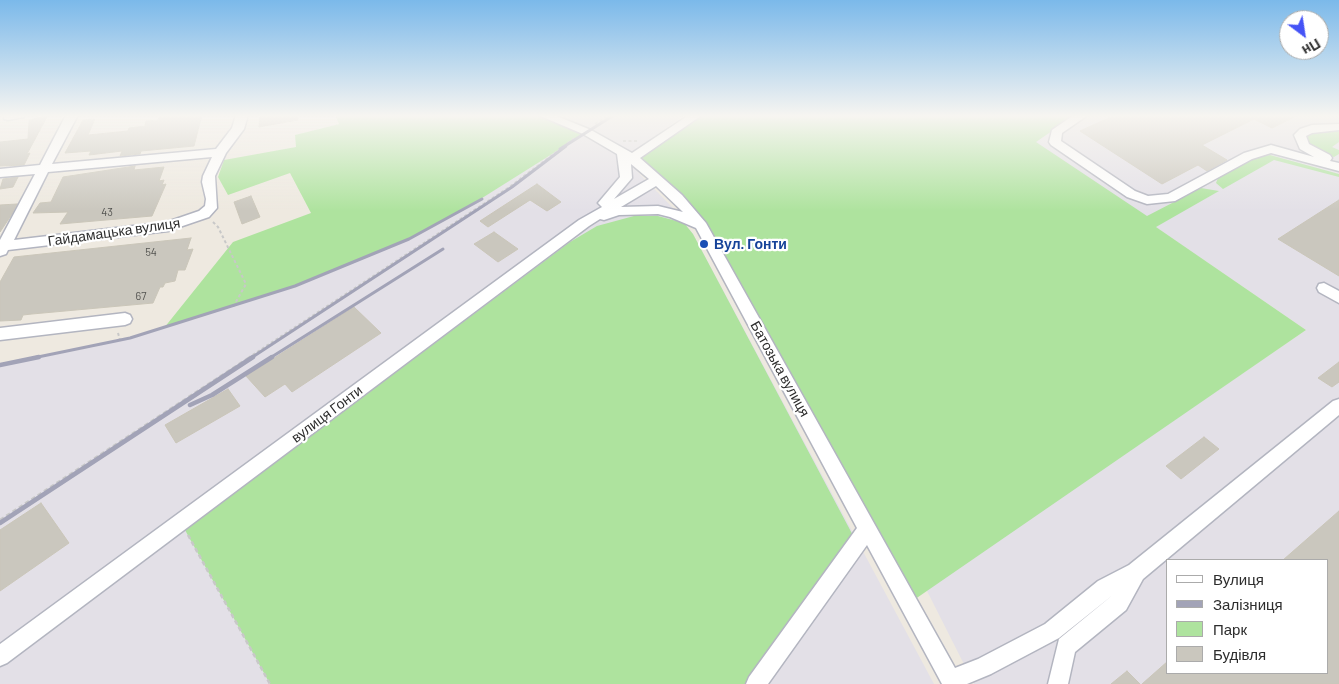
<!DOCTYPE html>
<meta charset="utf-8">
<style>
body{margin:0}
#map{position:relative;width:1339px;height:684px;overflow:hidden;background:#eee9e0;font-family:Barlow,sans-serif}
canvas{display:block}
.legend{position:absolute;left:1166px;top:559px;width:162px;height:115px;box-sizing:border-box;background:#fff;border:1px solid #ababab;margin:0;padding:6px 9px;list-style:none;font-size:15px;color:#2d2d2d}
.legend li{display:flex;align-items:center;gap:10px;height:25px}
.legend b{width:25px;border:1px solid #ababab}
.north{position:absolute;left:1279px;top:10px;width:50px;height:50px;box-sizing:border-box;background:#fff;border:1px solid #ababab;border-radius:50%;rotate:149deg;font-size:14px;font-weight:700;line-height:20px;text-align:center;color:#2d2d2d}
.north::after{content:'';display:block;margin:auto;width:18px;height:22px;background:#4553f6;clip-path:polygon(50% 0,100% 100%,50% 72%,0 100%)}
</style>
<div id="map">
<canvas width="1339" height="684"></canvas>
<ul class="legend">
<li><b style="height:6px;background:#fff"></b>Вулиця</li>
<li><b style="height:6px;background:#a2a3b7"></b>Залізниця</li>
<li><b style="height:14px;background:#aee39e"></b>Парк</li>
<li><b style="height:14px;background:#cac7be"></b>Будівля</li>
</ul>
<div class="north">Пн</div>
</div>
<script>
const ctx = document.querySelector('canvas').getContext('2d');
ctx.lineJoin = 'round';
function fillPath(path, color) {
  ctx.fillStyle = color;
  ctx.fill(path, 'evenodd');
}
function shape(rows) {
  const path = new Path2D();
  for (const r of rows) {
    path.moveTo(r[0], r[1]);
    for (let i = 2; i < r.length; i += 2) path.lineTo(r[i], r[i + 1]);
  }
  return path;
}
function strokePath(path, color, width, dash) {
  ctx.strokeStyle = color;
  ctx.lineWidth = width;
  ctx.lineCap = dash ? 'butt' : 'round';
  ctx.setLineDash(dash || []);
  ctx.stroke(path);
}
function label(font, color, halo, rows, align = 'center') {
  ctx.font = font + ' Barlow,sans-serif';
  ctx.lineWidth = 4.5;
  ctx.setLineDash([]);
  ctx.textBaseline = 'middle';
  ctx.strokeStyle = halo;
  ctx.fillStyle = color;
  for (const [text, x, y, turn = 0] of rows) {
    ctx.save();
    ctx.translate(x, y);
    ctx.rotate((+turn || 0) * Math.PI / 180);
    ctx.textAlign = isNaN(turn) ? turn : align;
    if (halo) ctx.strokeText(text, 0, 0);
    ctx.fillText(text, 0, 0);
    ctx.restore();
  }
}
fillPath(shape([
 [544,115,685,115,624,158,674,209,693,234,934,684,0,684,0,365,94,347,199,318,325,275,409,239,471,205,584,131],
 [1061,115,1339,115,1339,684,974,684,926,589,1306,330,1028,140],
 [1168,560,1328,560,1328,673,1168,673]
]), '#e3e0e7');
fillPath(shape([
 [335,115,543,115,587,132,471,205,409,239,295,286,164,328,233,242,311,213,290,173,228,195,218,177,224,160,296,147,295,135,339,124],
 [696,115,1075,115,1036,142,1147,216,1201,188,1219,191,1156,227,1306,330,908,604,701,226,632,158],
 [1314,131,1339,131,1339,142,1332,147,1339,150,1339,154,1334,157,1313,149,1305,141,1307,133],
 [1270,155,1339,174,1339,177,1274,160,1223,189,1216,183,1218,178,1253,158],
 [634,216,658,216,684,223,693,234,857,543,757,684,270,684,185,530,570,242,597,226]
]), '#aee39e');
const building = shape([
 [48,115,27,154,30,153,24,165,0,166,0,142,28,139,29,120,48,115],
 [160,115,202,115,194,146,141,151,140,154,120,156,122,151,89,155,91,151,65,153,83,120,95,119,88,135,128,131,129,128,145,126,146,121,158,120,160,115],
 [270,115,298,115,298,120,259,127,260,116,270,115],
 [1115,115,1298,115,1272,128,1254,119,1202,145,1227,160,1207,171,1198,165,1162,184,1080,131,1115,115],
 [135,166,134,170,164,167,159,181,164,180,162,185,166,184,152,216,60,224,68,212,33,213,40,203,51,202,63,177,135,166],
 [18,177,13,187,0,189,3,179,18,177],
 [537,184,561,202,547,211,530,200,488,227,480,221,537,184],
 [251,196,260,217,242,224,234,202,251,196],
 [1339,200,1339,276,1278,239,1339,200],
 [17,204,12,214,0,232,0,205,17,204],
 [494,232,518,249,498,262,474,244,494,232],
 [191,238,187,250,193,249,185,270,178,270,175,281,165,283,163,287,160,287,153,303,32,314,23,315,21,320,0,321,0,282,14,257,191,238],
 [354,307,381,333,292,392,285,384,265,397,246,376,354,307],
 [1339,362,1339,382,1332,387,1318,378,1339,362],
 [228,389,240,406,176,443,165,425,228,389],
 [1204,437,1219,449,1181,479,1166,466,1204,437],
 [41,503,69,543,0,591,0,530,41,503],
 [1339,511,1339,684,1142,684,1168,661,1168,673,1328,673,1328,560,1283,560,1339,511],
 [1127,671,1140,684,1111,684,1127,671]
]);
fillPath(building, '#cac7be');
strokePath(building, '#cac6b9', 1);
const minor = shape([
 [4,115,26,115,24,117,8,120,4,119,4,115],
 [66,115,78,115,52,164,216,149,232,128,236,115,248,115,244,129,226,153,215,176,217,208,209,217,168,231,8,250,6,254,0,256,0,240,35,174,0,177,0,169,40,165,66,115],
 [212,157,203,176,202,182,206,199,205,206,199,211,167,222,14,240,48,172,212,157],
 [538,115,554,115,591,130,632,153,689,115,702,115,640,158,682,195,706,223,955,668,978,659,1045,624,1098,581,1129,565,1333,401,1339,399,1339,415,1143,579,1126,610,1075,652,1068,684,1048,684,1059,639,1114,594,1059,638,991,674,967,684,942,684,867,545,768,684,746,684,749,677,857,528,696,228,670,217,658,214,619,215,604,220,600,219,589,226,7,663,0,666,0,644,579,220,602,207,598,203,620,177,617,154,583,134,538,115],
 [631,164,649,179,614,199,632,178,631,164],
 [656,186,683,212,658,206,621,207,656,186],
 [1074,115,1088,115,1062,133,1061,141,1135,191,1148,196,1168,194,1244,153,1271,145,1314,157,1300,149,1294,135,1300,129,1312,125,1339,124,1339,130,1312,133,1306,136,1309,144,1330,155,1332,158,1330,161,1339,163,1339,171,1271,153,1252,159,1175,201,1147,204,1127,197,1051,145,1049,142,1052,130,1074,115],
 [1324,283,1339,291,1339,303,1319,292,1317,288,1319,284,1324,283],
 [125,313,130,315,132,319,130,323,125,325,0,340,0,328,125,313]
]);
strokePath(minor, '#b3b5c0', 3);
strokePath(shape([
 [595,124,610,115],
 [623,141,638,141],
 [213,222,218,227,246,284,233,307],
 [118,333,120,340],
 [248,358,508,188,576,137]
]), '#c8c8c8', 2, [3, 2.5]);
strokePath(shape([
 [0,520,250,357],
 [188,535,270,684]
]), '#c8c8c8', 2.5, [4.5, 3]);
fillPath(minor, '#fff');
strokePath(shape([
 [560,149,614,115],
 [33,358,130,338,295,286,409,239,482,199],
 [251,358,512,187,566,146],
 [270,358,443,249]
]), '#a2a3b7', 3);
strokePath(shape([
 [0,365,39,357],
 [190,405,212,395,272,357],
 [0,523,253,357]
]), '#a2a3b7', 4.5);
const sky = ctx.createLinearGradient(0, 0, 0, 211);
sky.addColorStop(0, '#7bb9ea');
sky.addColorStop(0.55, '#f7f5f1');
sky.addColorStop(1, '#f7f5f100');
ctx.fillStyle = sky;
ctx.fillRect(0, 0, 1339, 211);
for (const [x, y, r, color] of [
 [704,244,5,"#1a4fb4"]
]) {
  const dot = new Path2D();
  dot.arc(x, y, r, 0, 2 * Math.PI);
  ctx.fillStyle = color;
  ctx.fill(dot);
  strokePath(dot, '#fff', 2);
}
label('11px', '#545451', null, [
 ["43",107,212],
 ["54",151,252],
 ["67",141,296]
]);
label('14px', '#2d2d2d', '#fff', [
 ["Гайдамацька вулиця",114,232,-8],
 ["Батозька вулиця",780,369,61],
 ["вулиця Гонти",327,414,-37]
]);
label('bold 14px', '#164399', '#fff', [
 ["Вул. Гонти",714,244]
], 'left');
</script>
